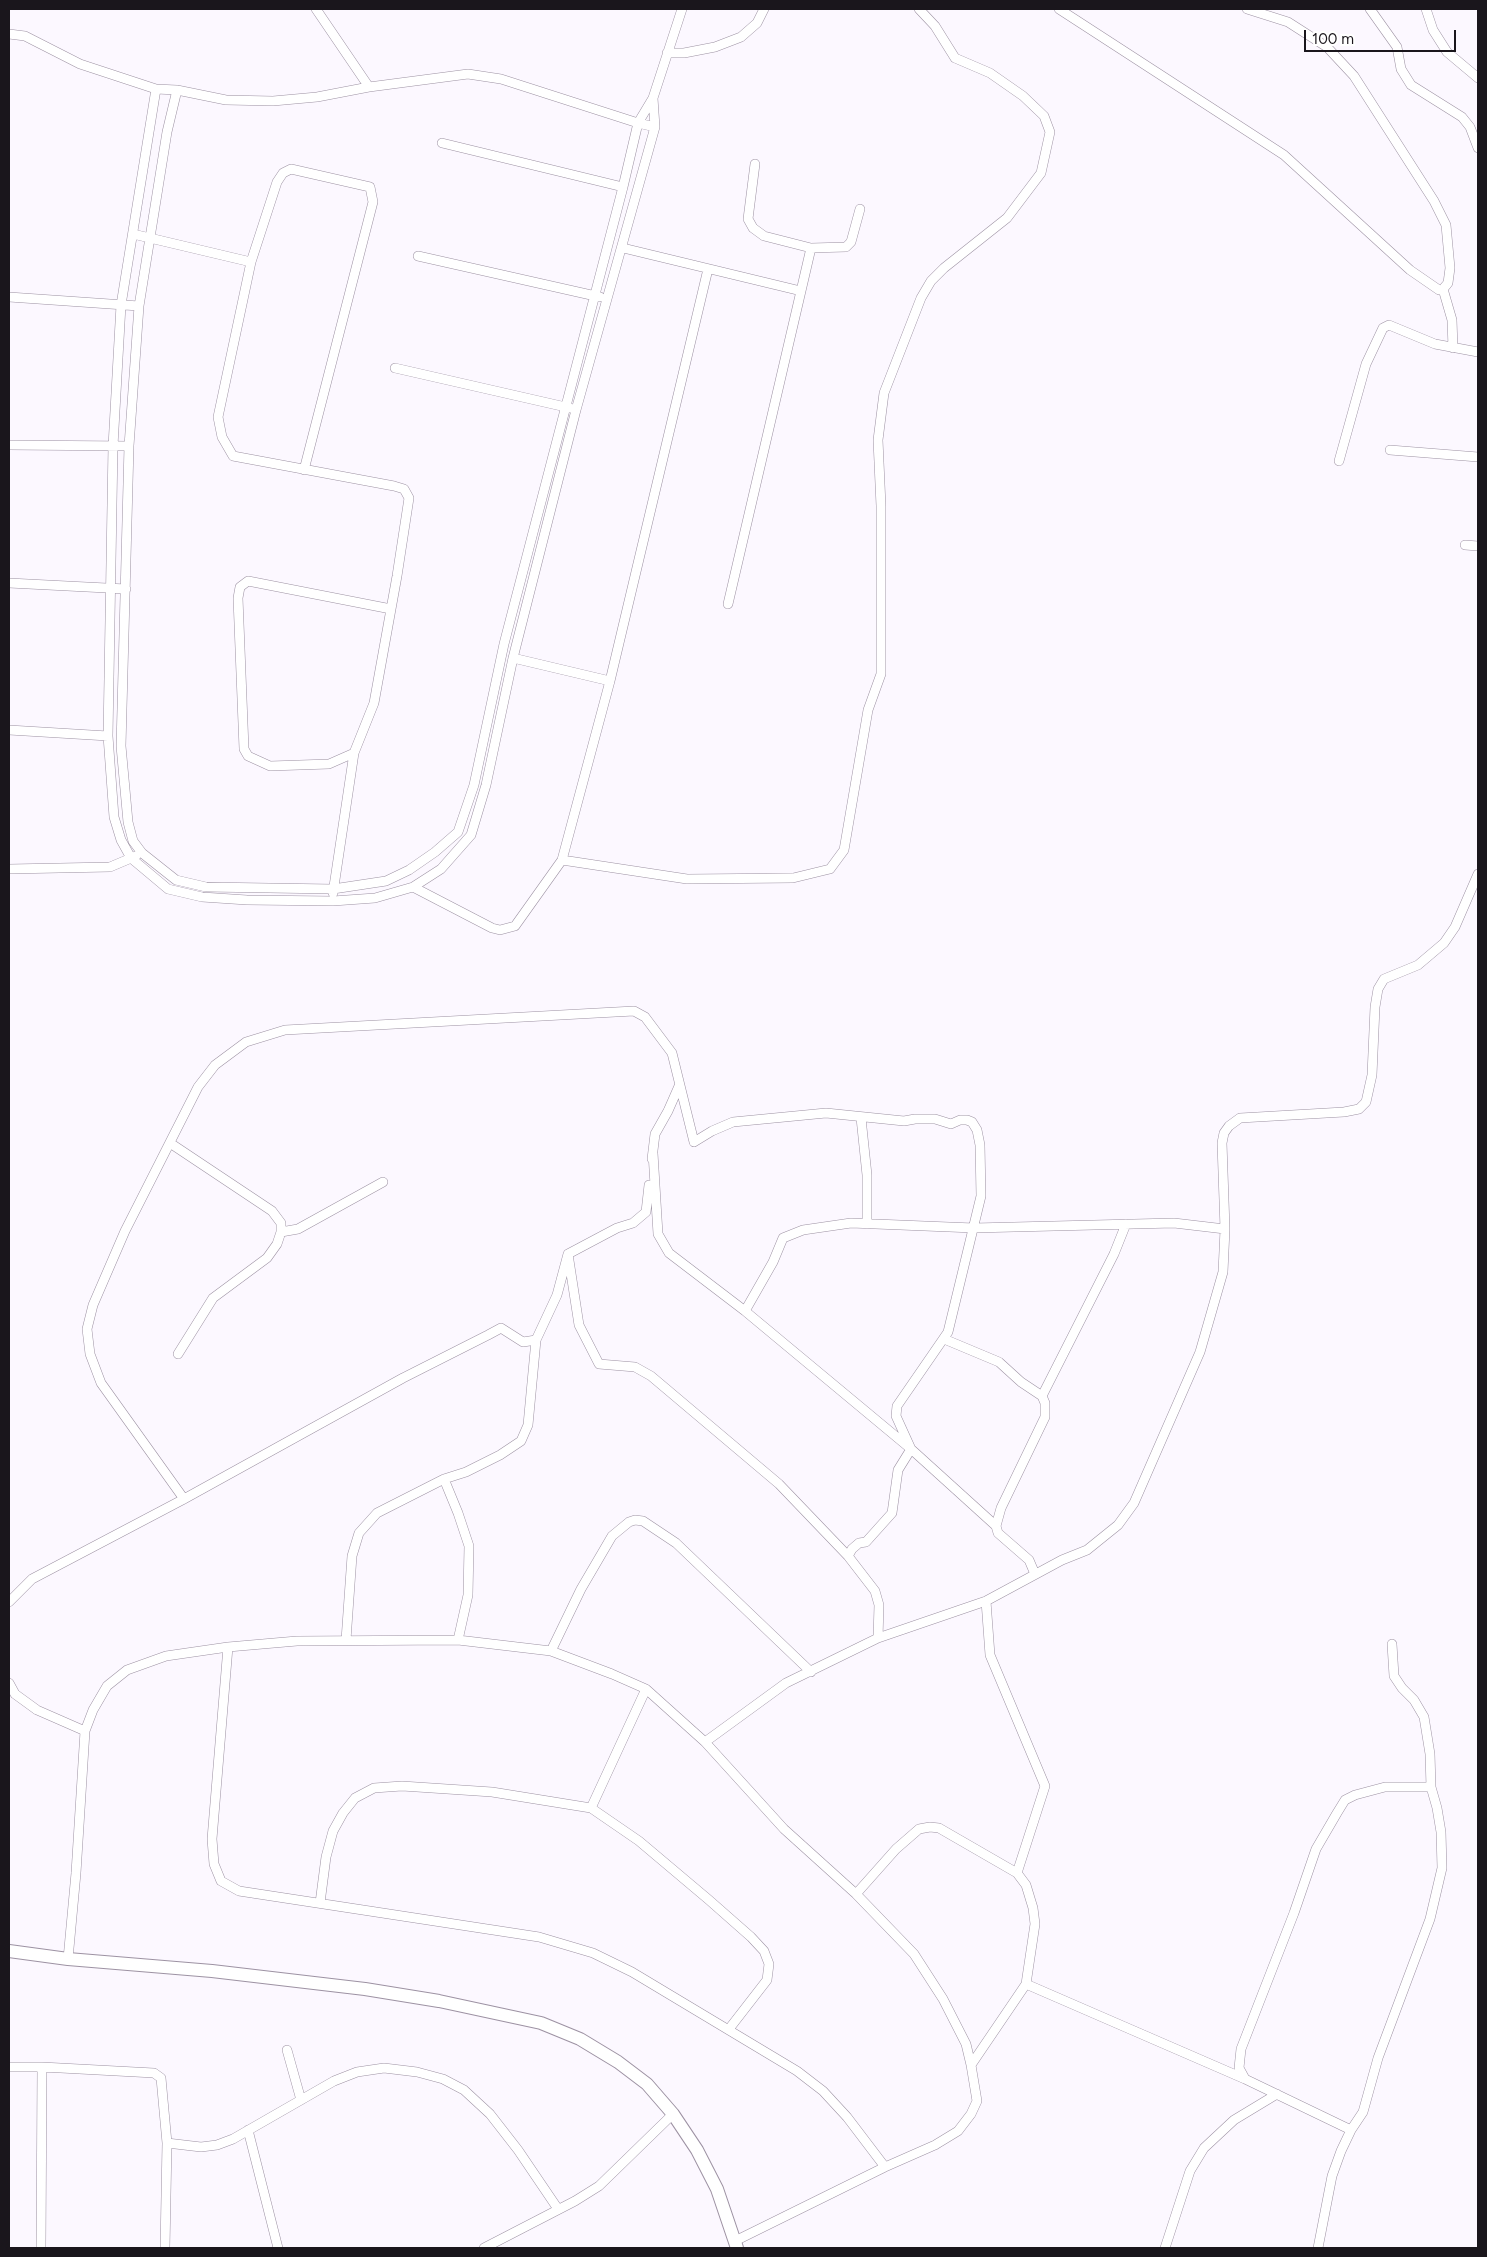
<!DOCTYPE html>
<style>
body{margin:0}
#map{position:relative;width:1487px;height:2257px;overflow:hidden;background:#fcf8ff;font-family:Figtree,sans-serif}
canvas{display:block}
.frame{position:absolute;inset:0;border:10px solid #1a161c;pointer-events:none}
.scale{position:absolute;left:1304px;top:30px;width:152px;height:22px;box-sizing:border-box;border:2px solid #1a161c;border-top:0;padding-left:6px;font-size:15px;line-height:18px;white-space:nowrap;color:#1a161c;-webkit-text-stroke:4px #fff;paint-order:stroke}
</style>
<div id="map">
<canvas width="1487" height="2257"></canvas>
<div class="frame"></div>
<div class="scale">100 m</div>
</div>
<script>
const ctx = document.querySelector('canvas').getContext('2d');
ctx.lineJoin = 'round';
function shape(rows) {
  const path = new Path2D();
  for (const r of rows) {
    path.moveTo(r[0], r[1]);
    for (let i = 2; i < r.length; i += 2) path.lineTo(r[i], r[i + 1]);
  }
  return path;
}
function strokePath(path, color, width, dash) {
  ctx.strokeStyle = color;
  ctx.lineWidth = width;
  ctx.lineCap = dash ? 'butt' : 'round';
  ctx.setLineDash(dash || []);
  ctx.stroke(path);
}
const minor = shape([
 [316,9,369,87],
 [1059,9,1284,155,1410,270,1439,290,1443,289,1448,283,1450,268,1446,225,1434,201,1354,76,1327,47,1288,22,1247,9],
 [1370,9,1397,47,1401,69,1411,85,1462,117,1470,127,1478,148],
 [1426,9,1433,30,1447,52,1478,78],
 [9,34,25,36,80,64,156,89,177,90,226,100,273,101,317,97,369,87,468,74,501,79,638,123,655,127],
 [667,53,684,53,715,47,741,37,757,23,764,9],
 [156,89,121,305,113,446,108,736,114,817,121,840,131,858,168,889,202,897,247,900,333,901,375,898,413,887,441,869,471,835,486,785,513,658,576,410,655,127,653,98],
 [177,90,167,132,139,306,129,446,121,746,128,822,133,841,142,853,176,880,206,887,333,889,386,881,409,870,435,852,458,832,474,785,504,644,623,187,638,123,653,98,682,9],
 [442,143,623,187],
 [755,164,748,219,753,228,764,236,811,248,801,291],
 [133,234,251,262,218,417,222,437,233,456,394,486,404,489,409,498,397,576,374,703,354,753,329,764,270,766,248,756,244,749,238,598,240,587,248,581,391,609],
 [623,248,801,291,728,604],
 [811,248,846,247,851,242,860,209],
 [418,256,600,297],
 [251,262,277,182,283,173,291,169,370,187,373,202,304,470],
 [1443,289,1452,320,1453,348],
 [9,297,139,306],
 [395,368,570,408],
 [9,445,129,446],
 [1390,450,1478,457],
 [1339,461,1366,364,1383,328,1389,325,1435,344,1478,352],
 [1465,545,1478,546],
 [9,583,126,589],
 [610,681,708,269],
 [9,730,108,736],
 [562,860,687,879,793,878,830,869,844,850,868,710,881,674,881,506,878,440,884,393,921,298,931,281,944,268,1007,218,1041,173,1050,132,1044,116,1023,96,990,73,955,58,935,26,919,9],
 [9,869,110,867,136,856],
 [413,887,492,928,500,930,515,926,562,860,610,681,513,658],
 [333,893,354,753],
 [861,1118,867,1175,867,1224],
 [693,1137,694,1142,712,1131,733,1122,826,1113,904,1121,915,1119,935,1119,951,1124,960,1120,967,1120,972,1122,977,1130,980,1145,981,1196,948,1332,897,1406,896,1416,911,1449,898,1470,892,1513,866,1542,859,1543,852,1549,848,1556],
 [170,1143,272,1211,281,1223,281,1232,277,1244,267,1258,213,1298,178,1354],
 [653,1153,658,1234,669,1253,745,1311,911,1449,996,1526],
 [652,1159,655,1134,668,1111,679,1086],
 [1225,1229,1222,1143,1224,1133,1229,1126,1240,1118,1344,1112,1359,1109,1366,1102,1372,1075,1375,1007,1378,989,1384,979,1418,965,1444,943,1455,927,1478,874],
 [281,1232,298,1229,383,1182],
 [568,1254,579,1325,599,1364,635,1367,651,1376,779,1484,848,1556,875,1591,879,1605,878,1638],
 [944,1339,999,1362,1021,1382,1042,1396,1045,1403,1045,1417,1001,1508,996,1526,998,1533,1029,1560,1035,1574],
 [536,1340,557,1295,568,1254,617,1228,633,1223,646,1212,649,1185],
 [1042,1396,1114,1254,1126,1224],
 [444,1479,458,1513,469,1546,468,1595,458,1640],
 [184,1499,101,1383,90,1354,87,1329,93,1305,125,1231,198,1087,215,1065,246,1042,285,1030,634,1011,645,1017,672,1053,694,1142],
 [986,1601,990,1655,1045,1786,1017,1873],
 [9,1602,32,1579,184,1499,403,1378,488,1335,501,1328,523,1342,536,1340,528,1425,521,1441,500,1455,466,1472,444,1479,377,1513,359,1533,352,1556,346,1640],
 [228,1647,212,1839,214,1864,221,1881,239,1891,539,1937,593,1953,632,1972,797,2071,823,2091,847,2117,885,2167],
 [551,1651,581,1589,612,1536,629,1522,635,1520,643,1521,676,1543,811,1672],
 [9,1683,15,1694,37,1710,85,1731],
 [705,1742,786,1683,878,1638,986,1601,1062,1560,1087,1550,1118,1525,1134,1503,1200,1352,1223,1272,1225,1229,1174,1223,974,1228,851,1223,803,1230,783,1238,773,1262,745,1311],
 [591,1808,646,1689],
 [856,1894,896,1849,919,1829,930,1827,939,1828,1017,1873,1026,1885,1033,1908,1035,1924,1026,1984,971,2065],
 [320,1903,326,1857,333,1831,343,1813,355,1798,374,1788,402,1786,492,1792,591,1808,639,1841,709,1900,751,1937,764,1951,769,1964,767,1980,729,2029],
 [68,1959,76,1873,85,1731,93,1710,107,1686,127,1670,166,1656,228,1647,297,1641,458,1640,551,1651,612,1674,646,1689,705,1742,784,1829,856,1894,914,1954,943,1999,966,2044,971,2065,977,2101,971,2114,958,2131,935,2145,885,2167,735,2241],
 [1026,1984,1245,2079,1351,2130],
 [287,2050,301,2100],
 [9,2067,42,2067,154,2073,161,2078,167,2143,165,2248],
 [1245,2079,1239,2068,1241,2049,1294,1913,1316,1849,1337,1813,1345,1800,1355,1795,1385,1787,1431,1787],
 [248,2130,278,2248],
 [167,2143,201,2147,217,2145,233,2139,334,2081,357,2072,384,2068,417,2072,443,2079,464,2090,490,2114,518,2150,558,2209],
 [41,2248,42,2067],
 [484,2248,575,2201,599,2186,673,2114],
 [1165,2248,1190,2171,1204,2148,1234,2120,1277,2094],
 [1318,2248,1332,2176,1341,2151,1351,2130,1363,2112,1378,2058,1430,1919,1442,1868,1441,1832,1437,1808,1431,1787,1430,1754,1424,1717,1414,1700,1402,1688,1394,1676,1392,1644]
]);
const secondary = shape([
 [9,1951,68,1959,212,1971,365,1989,439,2001,541,2023,580,2039,618,2062,647,2084,673,2114,697,2150,717,2189,737,2248]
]);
strokePath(minor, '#9d92a3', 10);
strokePath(secondary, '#9d92a3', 14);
strokePath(minor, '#fff', 9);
strokePath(secondary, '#fff', 12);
</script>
